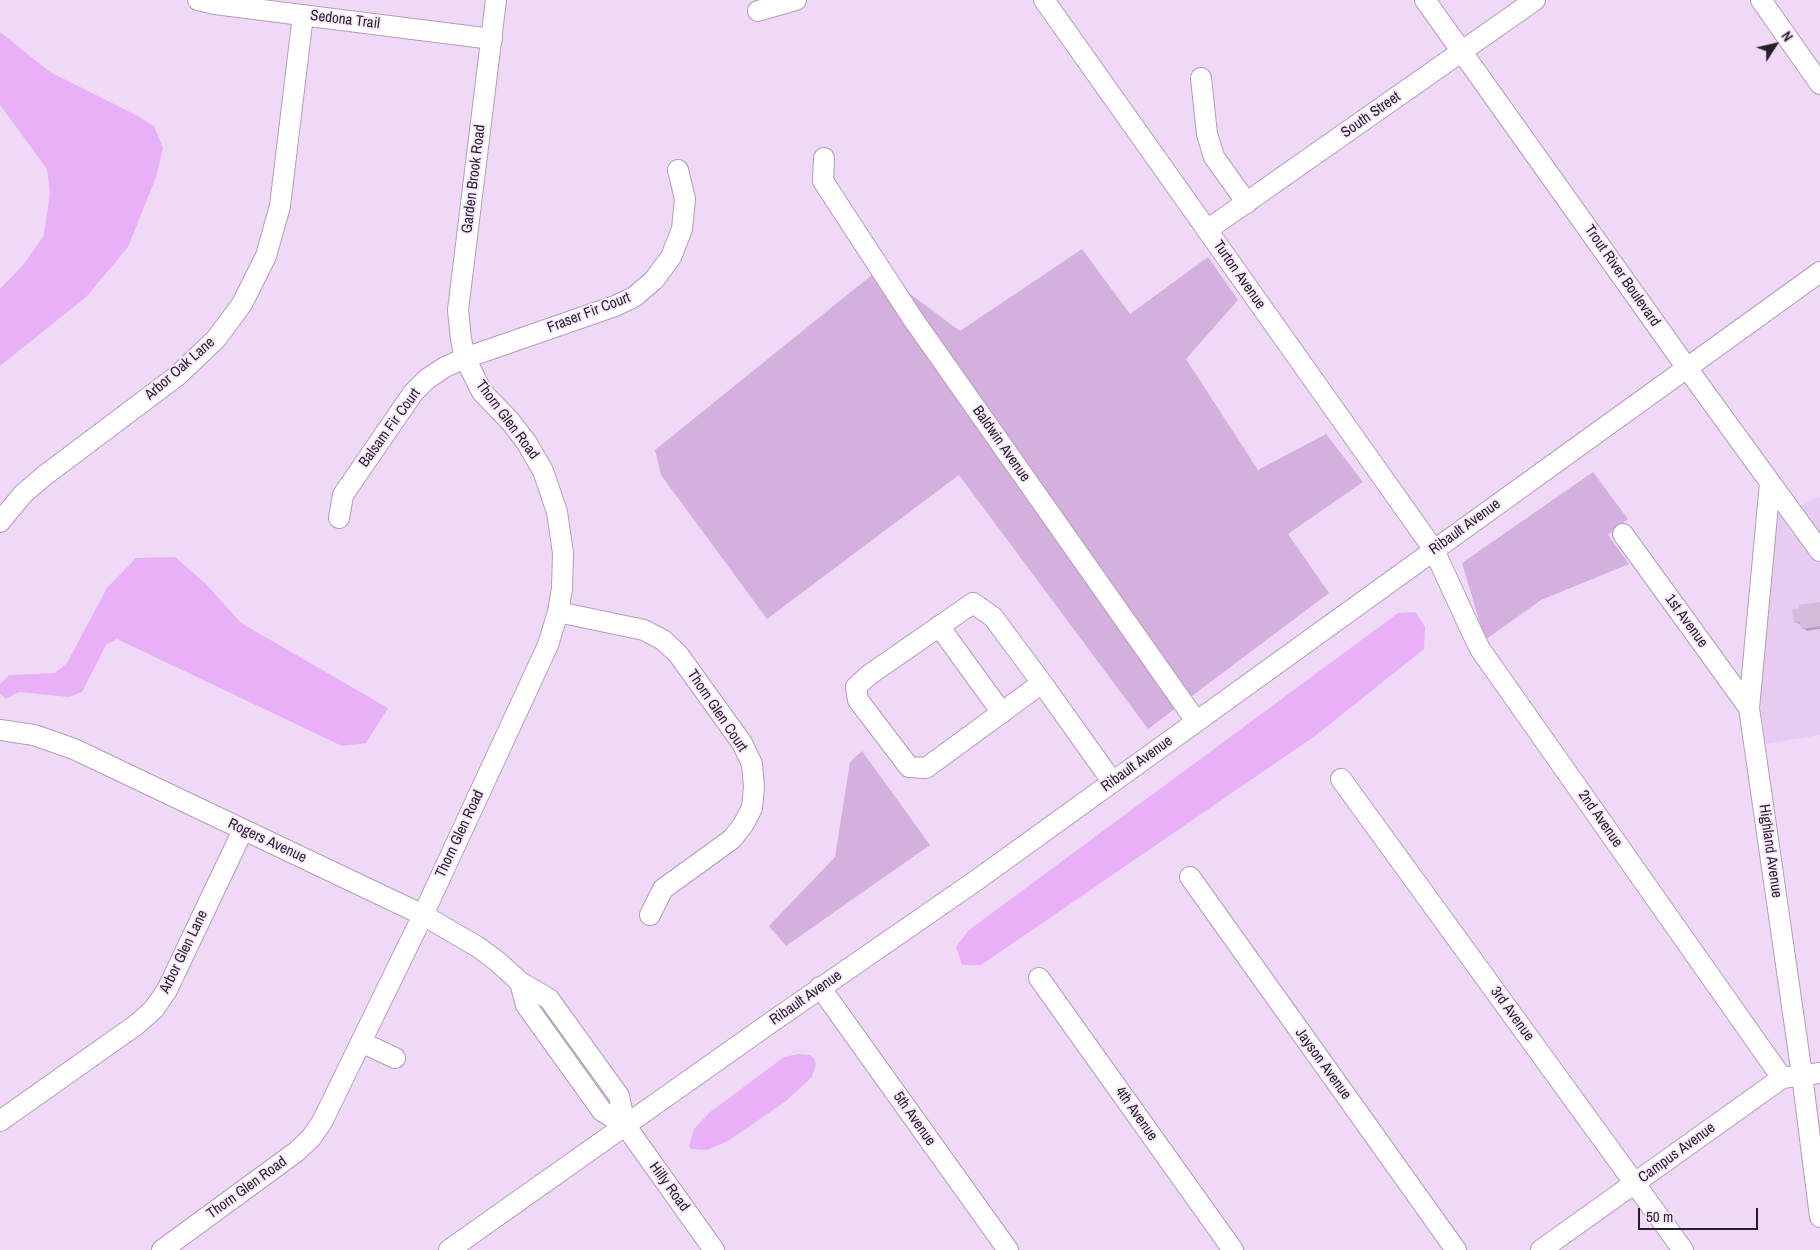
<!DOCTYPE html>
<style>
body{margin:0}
#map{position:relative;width:1820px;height:1250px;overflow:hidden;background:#f0d9f7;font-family:"Archivo Narrow",sans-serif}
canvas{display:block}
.north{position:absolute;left:1750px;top:20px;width:50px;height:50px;-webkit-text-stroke:4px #f8eafc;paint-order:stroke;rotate:55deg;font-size:14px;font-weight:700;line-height:20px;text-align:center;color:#261e29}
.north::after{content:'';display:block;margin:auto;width:18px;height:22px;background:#261e29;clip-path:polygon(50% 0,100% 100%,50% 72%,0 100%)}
.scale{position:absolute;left:1638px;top:1208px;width:120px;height:22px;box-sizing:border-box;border:2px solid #261e29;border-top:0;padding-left:6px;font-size:15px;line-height:18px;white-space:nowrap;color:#261e29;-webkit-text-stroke:4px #f8eafc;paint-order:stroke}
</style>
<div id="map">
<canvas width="1820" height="1250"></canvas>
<div class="north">N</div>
<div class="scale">50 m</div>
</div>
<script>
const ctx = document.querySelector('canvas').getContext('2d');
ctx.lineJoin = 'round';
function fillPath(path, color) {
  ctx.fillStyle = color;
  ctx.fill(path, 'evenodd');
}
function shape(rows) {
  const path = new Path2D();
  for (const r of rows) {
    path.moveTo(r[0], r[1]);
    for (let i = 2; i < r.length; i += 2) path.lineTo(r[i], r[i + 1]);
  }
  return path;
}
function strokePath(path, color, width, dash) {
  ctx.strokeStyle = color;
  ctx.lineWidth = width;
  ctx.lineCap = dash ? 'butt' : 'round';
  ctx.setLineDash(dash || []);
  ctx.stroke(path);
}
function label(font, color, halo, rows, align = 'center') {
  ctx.font = font + ' "Archivo Narrow",sans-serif';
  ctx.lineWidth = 4;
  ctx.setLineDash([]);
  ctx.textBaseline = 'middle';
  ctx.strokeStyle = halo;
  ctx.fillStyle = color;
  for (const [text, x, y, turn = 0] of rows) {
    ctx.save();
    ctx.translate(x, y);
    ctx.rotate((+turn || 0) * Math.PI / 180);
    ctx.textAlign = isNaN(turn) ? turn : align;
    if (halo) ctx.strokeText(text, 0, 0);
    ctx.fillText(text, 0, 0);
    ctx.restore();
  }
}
fillPath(shape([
 [1820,496,1820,536,1799,507],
 [1777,509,1820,564,1820,735,1765,744,1759,690]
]), '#e7cbf0');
fillPath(shape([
 [1082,249,1130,314,1208,257,1238,300,1186,359,1258,470,1326,434,1363,482,1288,534,1329,593,1148,729,959,475,767,619,661,475,655,450,878,270,960,331],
 [1593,472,1628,519,1608,535,1629,564,1541,600,1485,640,1462,563],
 [862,751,930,845,786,946,769,926,835,857,850,762]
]), '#d3b0dd');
fillPath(shape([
 [0,32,50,72,134,114,154,126,163,148,156,177,128,247,86,297,0,366,0,289,24,264,44,235,50,193,47,169,0,105],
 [175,557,206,584,241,623,388,708,366,743,342,746,117,639,106,645,82,692,69,697,19,692,6,699,0,694,0,684,9,675,55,673,67,663,107,588,136,558],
 [1415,612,1425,627,1424,649,1315,736,981,965,962,965,956,947,969,930,1398,613],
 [798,1054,810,1055,814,1058,816,1064,812,1077,786,1101,728,1141,707,1150,691,1149,689,1146,694,1129,709,1113,784,1057]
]), '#e7b0f7');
fillPath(shape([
 [1820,603,1820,629,1807,631,1802,628,1802,625,1795,622]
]), '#0003');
fillPath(shape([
 [1820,602,1820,626,1801,629,1800,622,1794,623,1792,609,1799,608,1798,605]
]), '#d4bdda');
const minor = shape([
 [198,0,215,4,492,39],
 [1044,0,1434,550,1469,626,1480,649,1782,1078],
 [1425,0,1687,368,1820,551],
 [1761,0,1820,84],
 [758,11,796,0],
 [1201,78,1207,134,1214,157,1247,203],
 [824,158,823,181,913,319,1196,721],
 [1207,230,1535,0],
 [1770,483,1749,708,1802,1075,1820,1217],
 [339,518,343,495,413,393,427,379,445,367,465,358,615,306,634,297,654,280,671,257,682,229,685,199,678,170],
 [0,522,23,494,44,476,177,376,216,339,242,304,266,256,280,206,303,15],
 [1623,534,1749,708],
 [558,612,644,630,663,640,678,654,742,743,752,764,754,787,752,808,743,825,732,839,663,889,650,915],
 [939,626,1002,713],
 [1042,683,926,768,909,767,858,700,856,687,869,675,973,603,993,617,1042,683,1104,770,1113,782],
 [0,730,34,735,74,749,423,915,478,947,498,962,520,982,549,999,619,1096,625,1125],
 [1341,779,1683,1250],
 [1190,877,1456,1250],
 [1039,978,1233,1250],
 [520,982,526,1005,602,1111,625,1125,714,1250],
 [820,987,1008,1250],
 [361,1042,395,1058],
 [0,1121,136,1025,154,1009,167,990,243,830],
 [162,1250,296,1152,311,1138,322,1122,423,915,548,645,558,612,562,589,563,553,557,512,543,471,527,443,510,421,482,392,465,358,461,339,458,310,496,0],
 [449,1250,773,1021,974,882,1820,272],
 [1541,1250,1782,1078,1820,1073]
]);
strokePath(minor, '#b39dba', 22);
strokePath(minor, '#fff', 20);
label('15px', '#261e29', '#f8eafc', [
 ["Sedona Trail",345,20,7],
 ["South Street",1371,115,-35],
 ["Garden Brook Road",474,179,-83],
 ["Turton Avenue",1239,275,55],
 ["Trout River Boulevard",1622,276,55],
 ["Fraser Fir Court",589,313,-21],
 ["Arbor Oak Lane",180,369,-41],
 ["Thorn Glen Road",507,420,53],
 ["Balsam Fir Court",390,428,-54],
 ["Baldwin Avenue",1001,444,55],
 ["Ribault Avenue",1465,527,-36],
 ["1st Avenue",1686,621,54],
 ["Thorn Glen Court",717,711,56],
 ["Ribault Avenue",1137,764,-36],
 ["2nd Avenue",1600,819,55],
 ["Thorn Glen Road",460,834,-65],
 ["Rogers Avenue",267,841,25],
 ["Highland Avenue",1770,851,82],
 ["Arbor Glen Lane",184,952,-64],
 ["Ribault Avenue",806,998,-35],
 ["3rd Avenue",1512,1014,54],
 ["Jayson Avenue",1323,1064,54],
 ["4th Avenue",1136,1114,55],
 ["5th Avenue",914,1119,55],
 ["Campus Avenue",1677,1153,-36],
 ["Hilly Road",669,1187,54],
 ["Thorn Glen Road",247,1188,-36]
]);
</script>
